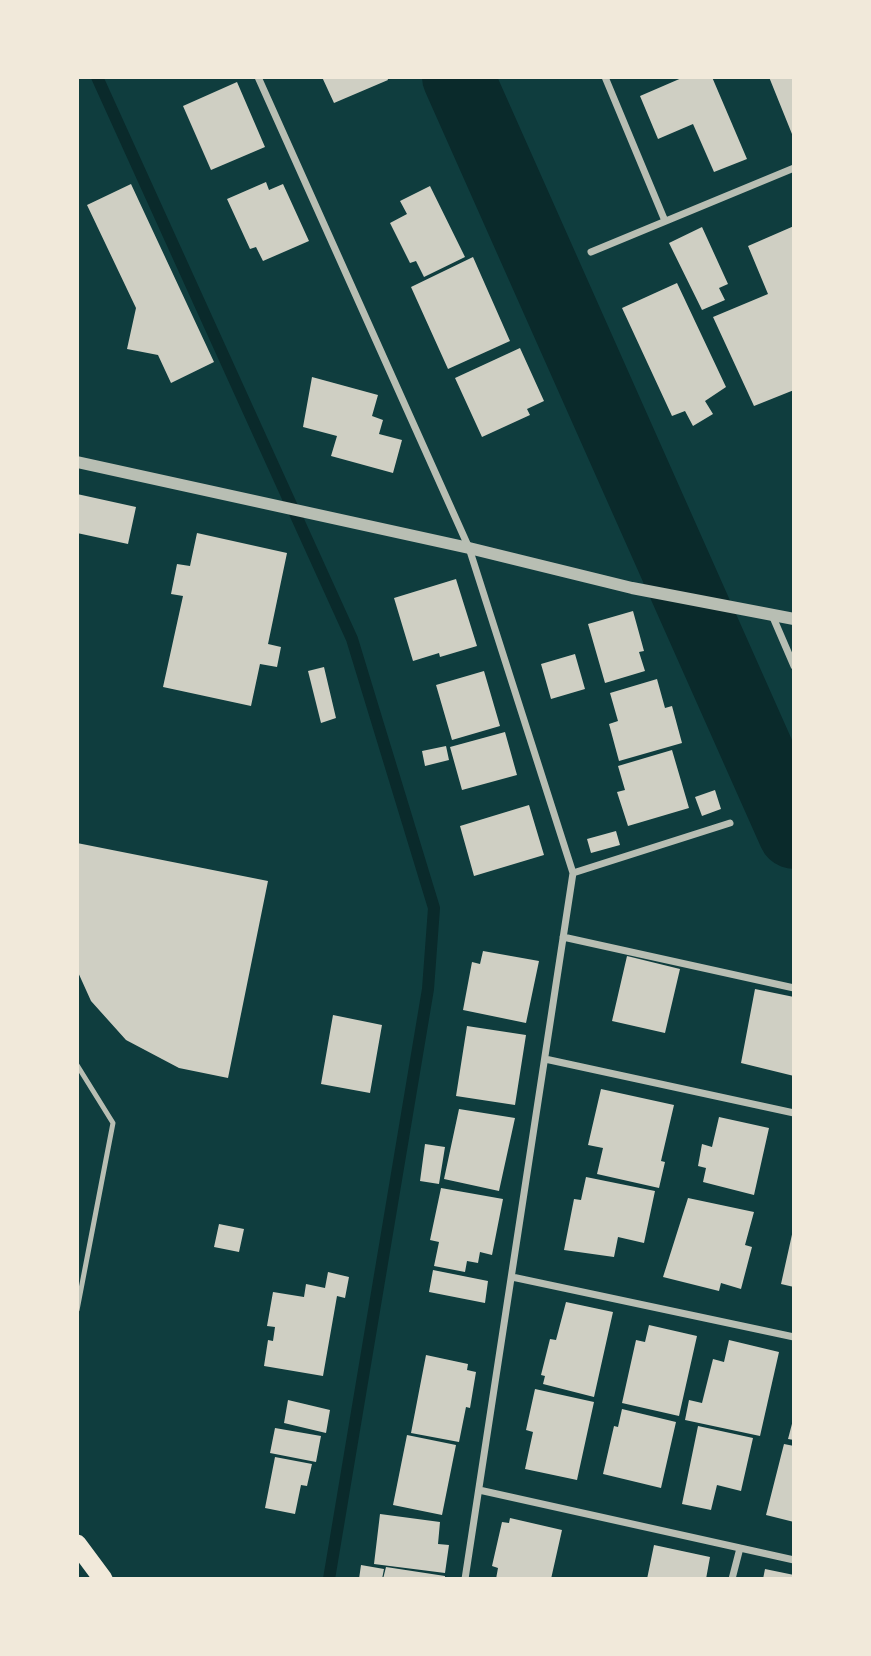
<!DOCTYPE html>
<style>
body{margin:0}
#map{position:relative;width:871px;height:1656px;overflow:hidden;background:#0f3d3e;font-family:"Open Sans",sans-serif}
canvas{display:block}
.frame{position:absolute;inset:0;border:79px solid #f1e9da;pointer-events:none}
</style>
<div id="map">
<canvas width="871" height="1656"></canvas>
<div class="frame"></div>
</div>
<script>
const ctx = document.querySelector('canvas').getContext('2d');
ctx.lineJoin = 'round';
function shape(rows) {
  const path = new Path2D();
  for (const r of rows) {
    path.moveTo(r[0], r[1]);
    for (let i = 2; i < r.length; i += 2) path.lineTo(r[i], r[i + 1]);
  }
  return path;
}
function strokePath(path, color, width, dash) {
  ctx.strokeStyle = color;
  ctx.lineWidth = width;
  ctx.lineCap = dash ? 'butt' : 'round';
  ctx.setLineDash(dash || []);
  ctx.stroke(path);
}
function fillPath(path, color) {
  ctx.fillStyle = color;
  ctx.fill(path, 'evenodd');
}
strokePath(shape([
 [97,77,352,639,434,908,428,989,329,1579]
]), '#0a2a2b', 12);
strokePath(shape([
 [458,77,794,833]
]), '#0a2a2b', 72);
fillPath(shape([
 [322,77,387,77,388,80,334,103],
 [684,77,712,77,747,159,714,172,693,124,658,139,640,96],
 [769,77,794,77,794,139],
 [237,82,265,147,211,170,183,106],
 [266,182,269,190,283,184,309,241,263,261,256,247,250,249,227,199],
 [131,184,214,362,171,383,158,355,127,349,136,308,87,205],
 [430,186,465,257,424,277,416,261,410,263,390,223,407,214,400,201],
 [794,226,794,390,754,406,713,317,768,294,748,246],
 [702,227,728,284,719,288,725,300,702,310,669,243],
 [473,257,510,341,448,369,411,287],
 [677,283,726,387,705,401,713,414,693,426,685,411,672,416,622,308],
 [520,348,544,401,527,409,530,415,482,437,455,378],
 [312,377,378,395,372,416,383,420,379,434,402,440,393,473,331,456,337,436,303,427],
 [77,494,136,507,128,544,77,533],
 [197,533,287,553,268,644,281,647,277,667,260,664,251,706,163,687,183,596,171,594,177,564,190,566],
 [456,579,477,646,440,657,439,653,413,661,394,598],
 [633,611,644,651,639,652,645,671,605,683,588,624],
 [575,654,585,689,551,699,541,664],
 [324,667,336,718,321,723,308,671],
 [484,671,500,726,452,740,436,685],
 [657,679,665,708,672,706,682,743,619,761,609,724,618,721,610,693],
 [505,732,517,775,462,790,450,747],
 [446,746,449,760,425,766,422,751],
 [672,750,689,808,628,826,617,792,625,790,618,766],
 [715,790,721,809,702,816,695,797],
 [529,805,544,855,474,876,460,826],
 [616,831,620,845,591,853,587,839],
 [77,843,268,881,228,1078,179,1068,126,1040,91,1001,77,970],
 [483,951,539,961,526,1023,463,1010,472,962,480,964],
 [627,956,680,969,665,1033,612,1021],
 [755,989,794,997,794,1076,741,1063],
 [333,1015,382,1025,370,1093,321,1084],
 [467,1026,526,1035,515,1105,456,1096],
 [601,1089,674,1105,661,1161,665,1162,659,1188,597,1174,603,1148,588,1145],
 [459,1109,515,1118,499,1191,444,1179],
 [719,1117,769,1128,754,1195,703,1182,706,1168,698,1166,702,1144,712,1147],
 [425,1144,445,1147,439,1184,420,1181],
 [586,1177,655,1191,644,1243,618,1237,614,1257,564,1250,574,1199,581,1200],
 [441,1188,503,1199,492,1255,480,1252,478,1263,467,1261,465,1272,434,1266,439,1242,430,1240],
 [688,1198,754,1212,745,1245,752,1247,741,1289,721,1283,719,1291,663,1277],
 [219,1224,244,1229,239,1252,214,1247],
 [793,1230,794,1230,794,1287,781,1284],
 [433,1270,488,1281,485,1303,429,1292],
 [328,1272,349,1277,345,1298,337,1296,323,1376,264,1366,268,1340,273,1341,275,1327,267,1326,273,1292,304,1297,306,1284,325,1288],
 [566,1302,613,1312,594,1397,543,1384,545,1376,541,1375,550,1339,556,1340],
 [649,1325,697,1336,679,1416,622,1403,636,1340,645,1342],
 [729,1340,779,1352,760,1436,685,1420,689,1400,702,1403,713,1359,724,1362],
 [426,1355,468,1364,467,1370,476,1372,470,1408,466,1407,459,1442,411,1433],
 [535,1389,594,1402,577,1480,525,1469,533,1432,526,1430],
 [288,1400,330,1410,326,1433,284,1423],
 [622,1409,676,1422,661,1488,603,1474,614,1426,618,1427],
 [793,1420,794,1420,794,1440,788,1439],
 [698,1426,753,1438,741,1491,717,1485,711,1510,682,1504],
 [275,1428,321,1436,316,1462,270,1453],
 [407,1435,456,1445,442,1515,393,1505],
 [784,1444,794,1446,794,1522,766,1515],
 [275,1457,312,1464,307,1486,301,1485,295,1514,265,1508],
 [380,1514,440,1522,438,1544,449,1545,445,1573,374,1564],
 [510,1518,562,1530,551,1579,496,1579,498,1568,492,1566,502,1522,509,1523],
 [654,1545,710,1557,706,1579,647,1579],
 [361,1565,384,1569,382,1579,359,1579],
 [386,1567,445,1576,445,1579,383,1579],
 [765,1569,794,1575,794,1579,763,1579]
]), '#cfcfc3');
strokePath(shape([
 [77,1065,113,1123,77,1310]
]), '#b8beb3', 5);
strokePath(shape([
 [258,77,469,548,573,873,465,1579],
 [605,77,665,221],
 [591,252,794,168],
 [772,615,794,666],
 [573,873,730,823],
 [563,937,794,988],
 [545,1059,794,1113],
 [512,1277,794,1337],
 [479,1490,794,1560],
 [732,1579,740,1548]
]), '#b8beb3', 7);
strokePath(shape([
 [77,462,469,548,632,588,794,619]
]), '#b8beb3', 12);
strokePath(shape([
 [77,1544,103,1579]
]), '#f1e9da', 19);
</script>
